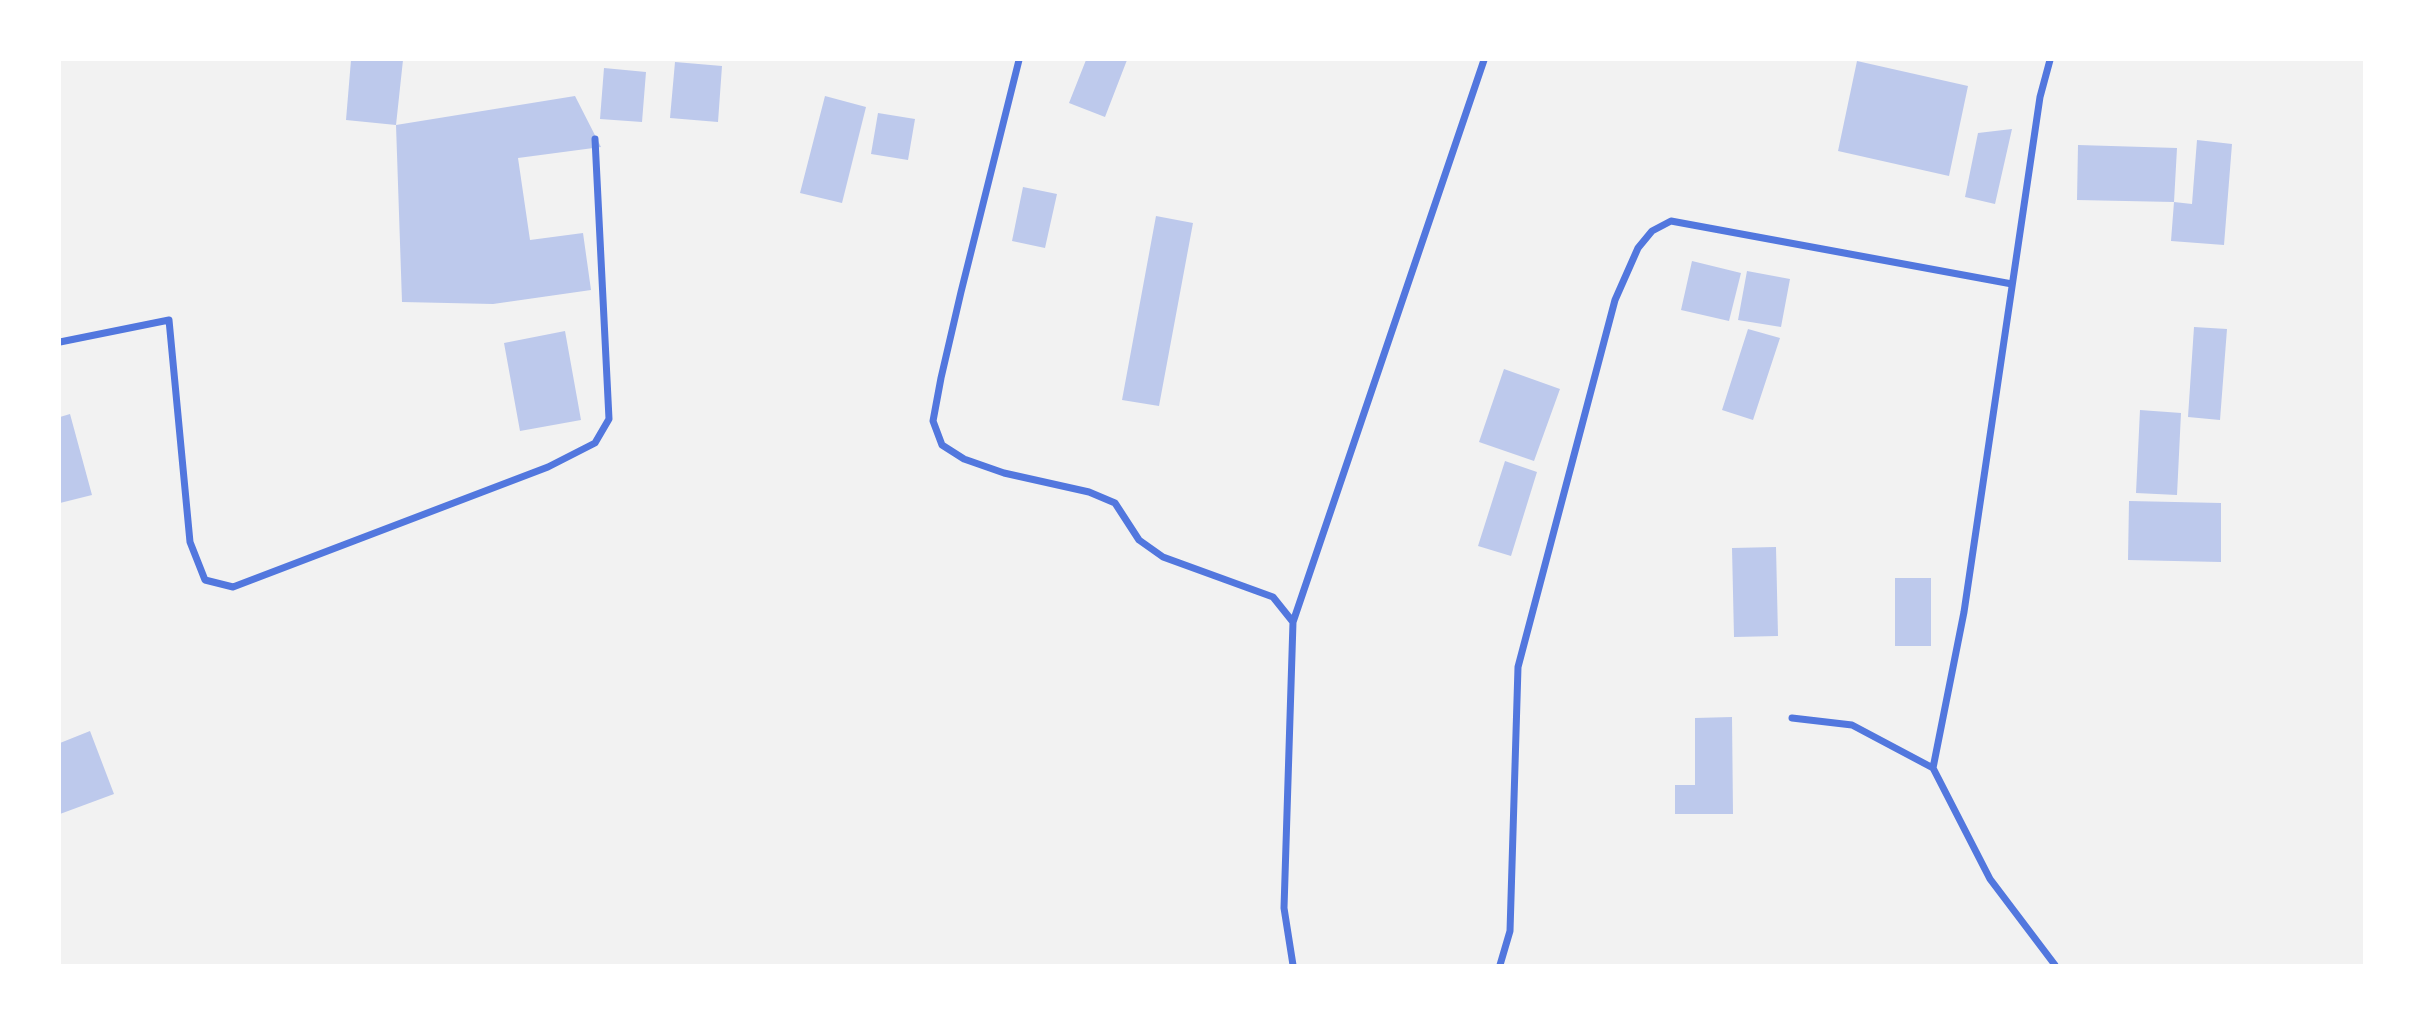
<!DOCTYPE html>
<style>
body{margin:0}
#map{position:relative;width:2424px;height:1025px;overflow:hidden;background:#f2f2f2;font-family:Jost,sans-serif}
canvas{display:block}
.frame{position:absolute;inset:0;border:61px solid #fff;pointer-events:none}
</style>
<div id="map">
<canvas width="2424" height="1025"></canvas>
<div class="frame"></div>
</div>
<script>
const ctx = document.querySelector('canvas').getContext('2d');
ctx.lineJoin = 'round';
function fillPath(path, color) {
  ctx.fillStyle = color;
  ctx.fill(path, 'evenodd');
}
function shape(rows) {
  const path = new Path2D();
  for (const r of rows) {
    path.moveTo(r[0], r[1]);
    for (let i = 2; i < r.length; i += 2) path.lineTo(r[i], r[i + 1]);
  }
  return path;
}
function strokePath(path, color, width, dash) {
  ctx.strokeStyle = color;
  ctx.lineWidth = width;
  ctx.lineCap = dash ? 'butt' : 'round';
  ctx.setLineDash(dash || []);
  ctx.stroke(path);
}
fillPath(shape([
 [351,60,403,60,396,125,346,120],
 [1086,60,1127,60,1105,117,1069,103],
 [1857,61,1968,86,1949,176,1838,151],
 [675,62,722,66,718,122,670,118],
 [604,68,646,72,642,122,600,119],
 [575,96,601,147,518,158,530,240,583,233,591,290,493,304,402,302,396,125],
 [825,96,866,107,842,203,800,193],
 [878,113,915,119,908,160,871,154],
 [2012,129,1995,204,1965,197,1978,133],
 [2197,140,2232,144,2224,245,2171,241,2174,202,2192,204],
 [2078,145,2177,148,2174,202,2077,200],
 [1023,187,1057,194,1045,248,1012,241],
 [1156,216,1193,223,1159,406,1122,400],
 [1692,261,1741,273,1729,321,1681,310],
 [1747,271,1790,279,1781,327,1738,320],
 [2194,327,2227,329,2220,420,2188,417],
 [1748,329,1780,338,1753,420,1722,410],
 [565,331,581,420,520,431,504,343],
 [1504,369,1560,389,1534,461,1479,442],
 [2140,410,2181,413,2177,495,2136,493],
 [70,414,92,495,60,503,60,417],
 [1505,461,1537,472,1511,556,1478,546],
 [2129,501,2221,503,2221,562,2128,560],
 [1776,547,1778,636,1734,637,1732,548],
 [1895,578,1931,578,1931,646,1895,646],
 [1732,717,1733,814,1675,814,1675,785,1695,785,1695,718],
 [90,731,114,794,60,814,60,743]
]), '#bdc9ec');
strokePath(shape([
 [1019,60,961,292,941,378,933,421,942,445,964,459,1004,473,1089,492,1115,503,1139,540,1163,557,1273,597,1293,622,1284,908,1293,965],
 [2050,60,2040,97,1964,612,1933,768,1990,879,2055,965],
 [60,342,169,320,190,542,205,580,233,587,548,467,595,443,609,419,595,139],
 [1293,622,1484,60],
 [1792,718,1852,725,1933,768],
 [1500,965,1510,931,1518,667,1615,300,1638,248,1652,231,1671,221,2012,284]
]), '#5277de', 7);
</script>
